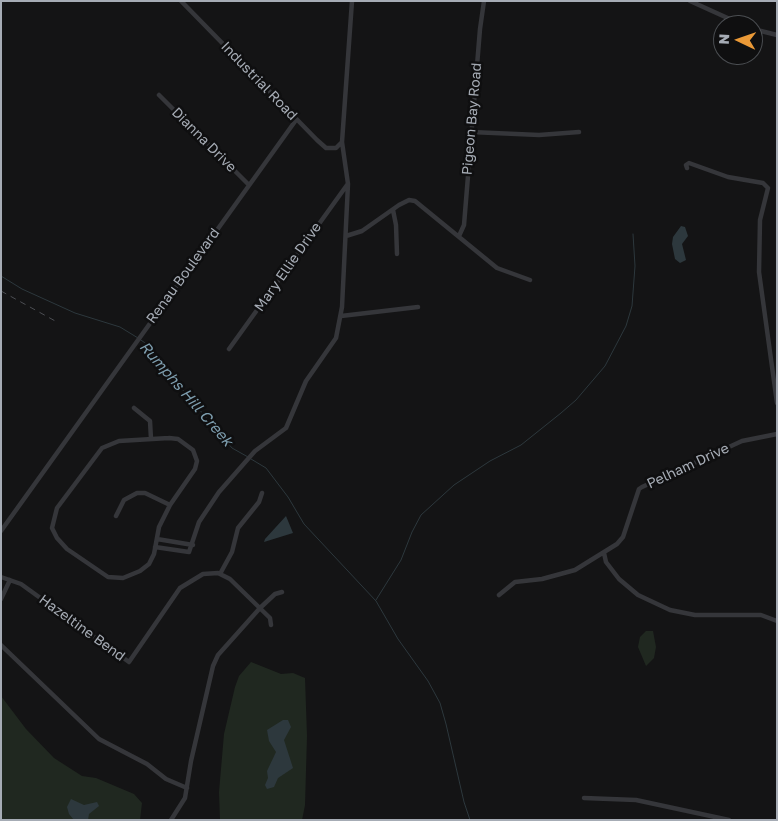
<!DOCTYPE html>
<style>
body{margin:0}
#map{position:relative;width:778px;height:821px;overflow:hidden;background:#141415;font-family:"Golos Text",sans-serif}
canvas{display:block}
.frame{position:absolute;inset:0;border:2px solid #a6acb5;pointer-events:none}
.north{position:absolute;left:713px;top:15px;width:50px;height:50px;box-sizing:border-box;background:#0f0f10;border:1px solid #4b4e52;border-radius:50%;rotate:273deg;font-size:14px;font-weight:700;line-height:20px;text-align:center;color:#a6acb5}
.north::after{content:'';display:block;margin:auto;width:18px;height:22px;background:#ea9937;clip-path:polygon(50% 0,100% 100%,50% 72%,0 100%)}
</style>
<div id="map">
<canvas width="778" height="821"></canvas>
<div class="frame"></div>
<div class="north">N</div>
</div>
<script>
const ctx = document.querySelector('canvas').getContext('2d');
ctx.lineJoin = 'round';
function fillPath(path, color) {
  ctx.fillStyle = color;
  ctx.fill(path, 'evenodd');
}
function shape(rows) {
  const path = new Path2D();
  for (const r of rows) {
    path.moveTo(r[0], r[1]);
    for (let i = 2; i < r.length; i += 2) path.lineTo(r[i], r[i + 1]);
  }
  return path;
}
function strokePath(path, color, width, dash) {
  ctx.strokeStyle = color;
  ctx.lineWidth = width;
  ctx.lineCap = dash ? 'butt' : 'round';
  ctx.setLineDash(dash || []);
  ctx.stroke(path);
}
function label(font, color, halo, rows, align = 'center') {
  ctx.font = font + ' "Golos Text",sans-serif';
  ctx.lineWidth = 5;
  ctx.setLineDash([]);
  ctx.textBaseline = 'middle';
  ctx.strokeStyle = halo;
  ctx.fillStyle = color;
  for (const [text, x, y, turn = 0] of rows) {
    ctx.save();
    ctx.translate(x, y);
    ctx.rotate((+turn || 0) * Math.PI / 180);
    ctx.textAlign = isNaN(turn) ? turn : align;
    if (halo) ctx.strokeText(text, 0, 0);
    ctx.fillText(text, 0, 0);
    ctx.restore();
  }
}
fillPath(shape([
 [646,631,653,631,656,647,654,658,646,666,638,647,640,637],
 [251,662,281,674,293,673,305,678,307,736,305,805,302,820,220,820,219,792,224,734,235,687,239,676],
 [1,696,26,729,54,758,82,776,96,778,134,794,142,803,140,820,1,820]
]), '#202820');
fillPath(shape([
 [681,226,685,227,688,236,682,244,686,260,680,263,675,259,672,244,673,237],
 [286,516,293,533,264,542,265,539],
 [283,720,288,720,291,727,284,740,293,768,278,778,274,787,267,789,265,785,268,778,267,771,276,752,269,741,267,730],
 [71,799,84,805,97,802,99,806,89,814,88,820,74,820,69,814,67,807]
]), '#2d383d');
strokePath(shape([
 [1,276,22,289,75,313,120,327,138,338,148,345,159,362,232,448,248,457],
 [251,459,266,468,288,497,304,524,376,601,398,639,428,681,440,703,446,724,464,802,470,820],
 [376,600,401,560,412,532,421,515,454,485,490,461,521,445,561,413,576,400,605,366,626,326,632,306,635,266,633,234]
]), '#2d383d', 1);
strokePath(shape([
 [181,1,317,140,326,148,336,148,342,142,352,1],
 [690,1,743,25],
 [753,29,777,35],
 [159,95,249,185],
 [471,132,539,135,579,132],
 [687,168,686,165,689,163,728,177,763,183,768,188,760,220,759,272,777,403],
 [393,210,396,225,397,254],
 [346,236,362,231,399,205,409,200,415,201,497,268,530,280],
 [459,236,464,225,480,29,484,1],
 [341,316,418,307],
 [229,349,347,185],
 [134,408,150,421,151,439],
 [169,438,178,439,193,450,197,461,195,469,170,505,159,527,154,554,149,564,140,571,123,578,108,577,67,549,57,538,52,528,57,508,102,448,119,441,169,438],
 [116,516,124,500,137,493,145,493,170,505],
 [1,531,296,120],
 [157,539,193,545],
 [155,547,189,552,199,522,219,492,255,451,286,428,306,381,336,338,342,307,348,184,342,142],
 [604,553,606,562,619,579,638,595,670,610,695,615,761,615,777,621],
 [220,574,232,552,238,528,259,502,262,493],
 [1,577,21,584,129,662,180,588,203,574,218,573,230,579,270,618,271,625],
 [499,595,515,582,542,579,575,570,617,544,623,537,639,489,642,487,742,441,777,434],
 [1,599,10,580],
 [1,645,99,739,147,764,166,779,187,788],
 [584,798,636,800,729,820],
 [171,820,185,798,191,761,213,666,218,655,260,608,275,594,282,592]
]), '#35363a', 4.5);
strokePath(shape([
 [1,291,57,322]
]), '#4c4e53', 1, [6, 5]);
label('14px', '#a6acb5', '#0f0f10', [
 ["Industrial Road",259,81,46],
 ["Pigeon Bay Road",472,119,-85],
 ["Dianna Drive",204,140,45],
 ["Mary Ellie Drive",288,267,-55],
 ["Renau Boulevard",183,276,-54],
 ["Pelham Drive",688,466,-25],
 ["Hazeltine Bend",82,628,36]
]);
label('italic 15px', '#7e9eaf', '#0f0f10', [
 ["Rumphs Hill Creek",186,394,49]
]);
</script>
